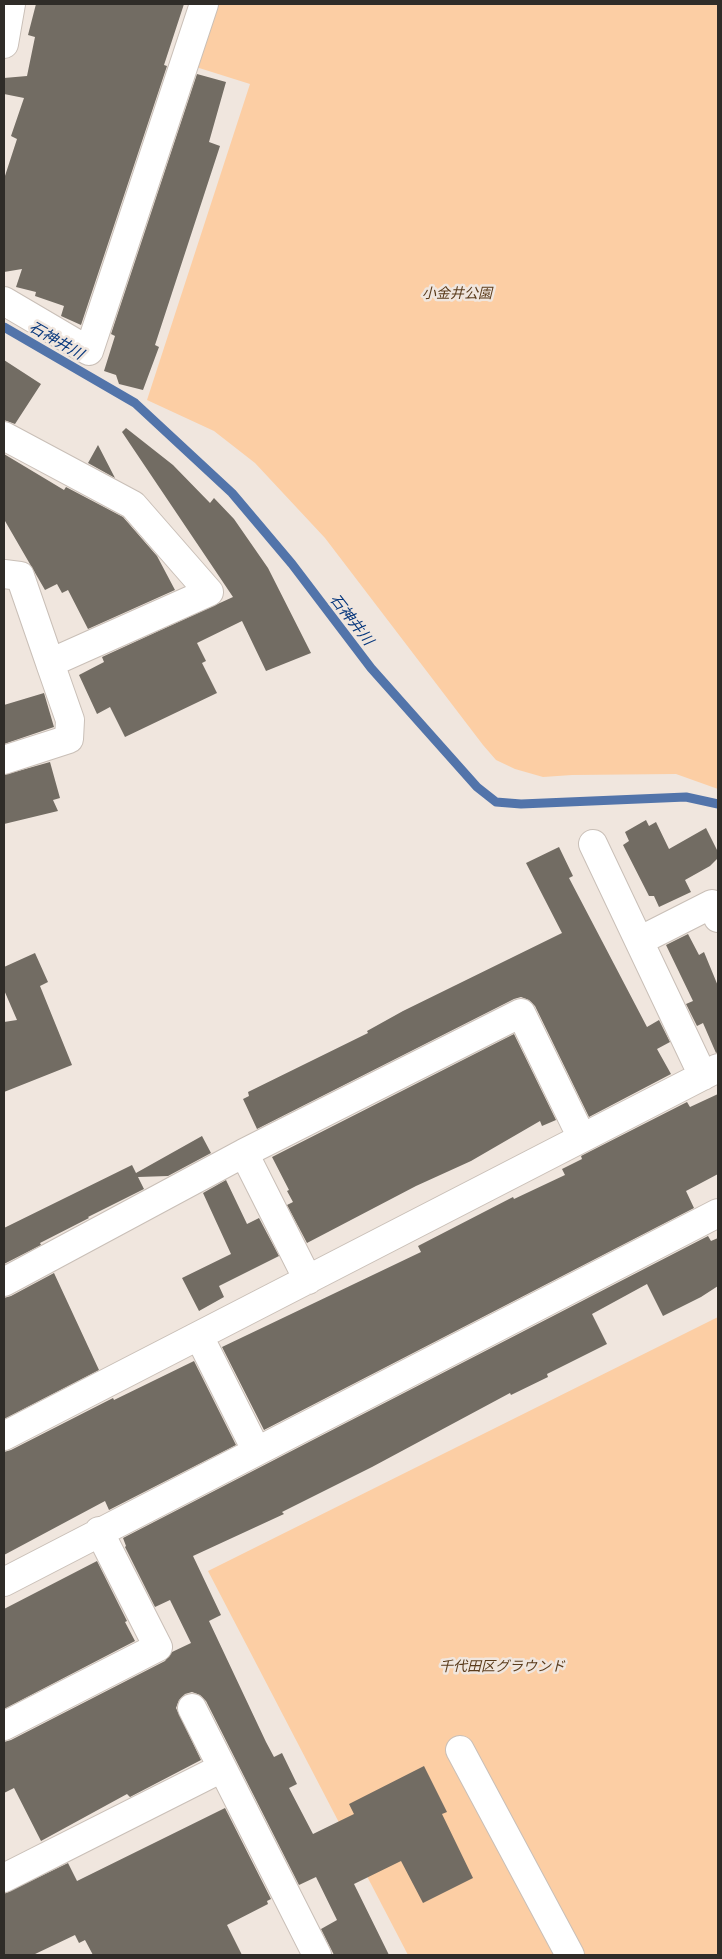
<!DOCTYPE html>
<html>
<head>
<meta charset="utf-8">
<style>
	body { margin:0 }
	#map { position:relative; width:722px; height:1959px; overflow:hidden; background:#f0e6de; font-family:"Libre Baskerville",serif }
	canvas { display:block }
	.frame { position:absolute; inset:0; border:5px solid #2f2c28; pointer-events:none }
</style>
</head>
<body>
<div id="map">
<canvas width="722" height="1959"></canvas>
<div class="frame"></div>
</div>
<script>
const ctx = document.querySelector('canvas').getContext('2d');
ctx.lineJoin = 'round';
function fill(path, color) {
  ctx.fillStyle = color;
  ctx.fill(path, 'evenodd');
}
function trace(path, color, width, dash) {
  ctx.strokeStyle = color;
  ctx.lineWidth = width;
  ctx.lineCap = dash ? 'butt' : 'round';
  ctx.setLineDash(dash || []);
  ctx.stroke(path);
}
function label(font, color, halo, rows, align = 'center') {
  ctx.font = font + ' "Libre Baskerville","Noto Sans JP",serif';
  ctx.lineWidth = 5;
  ctx.setLineDash([]);
  ctx.textBaseline = 'middle';
  ctx.strokeStyle = halo;
  ctx.fillStyle = color;
  for (const [text, x, y, turn = 0] of rows) {
    ctx.save();
    ctx.translate(x, y);
    ctx.rotate((+turn || 0) * Math.PI / 180);
    ctx.textAlign = isNaN(turn) ? turn : align;
    if (halo) ctx.strokeText(text, 0, 0);
    ctx.fillText(text, 0, 0);
    ctx.restore();
  }
}
const green = new Path2D(`
	M216,4H718V789L676,774L572,775L543,777L515,769L496,760L483,745L325,538L255,463L214,431L147,400L250,84L196,67Z
	M718,1317V1955H408L208,1571Z`);
const stream = new Path2D(`
	M4,327L135,403L232,493L292,564L371,668L477,787L496,802L521,804L686,797L718,804`);
const building = new Path2D(`
	M36,4H184L164,65L167,66L81,325L61,316L64,306L35,296L36,292L16,287L22,269L4,272V179L17,139L11,136L24,98L4,94V78L27,76L35,37L28,35Z
	M197,74L226,82L209,142L220,146L155,345L159,347L143,390L119,384L116,375L104,371L115,336L111,334Z
	M4,360L41,384L15,424L4,420Z
	M126,428L173,465L210,503L214,498L234,519L268,568L311,653L266,671L242,621L197,643L206,661L202,663L217,693L125,737L110,707L97,714L79,675L104,662L102,657L233,597L122,432Z
	M98,445L115,478L88,463Z
	M4,454L64,490L66,487L123,517L157,556L175,590L88,629L68,590L62,593L57,584L45,590L5,521Z
	M44,693L54,727L4,744V705Z
	M50,762L60,798L53,800L58,811L4,824V775Z
	M646,820L649,826L656,822L669,849L706,828L718,852V858L710,866L685,880L691,892L659,907L654,896H649L623,845L629,841L625,832Z
	M559,847L573,876L569,878L647,1027L659,1020L670,1042L657,1049L671,1074L589,1117L535,1006L529,1000L521,997L514,999L257,1129L243,1099L249,1096L248,1092L368,1033L367,1031L403,1011L562,933L526,863Z
	M688,934L699,955L704,952L718,986V1052L716,1053L703,1023L697,1026L686,1004L693,1001L666,945Z
	M35,953L48,982L40,986L72,1065L4,1092V1022L17,1020L4,990V967Z
	M514,1034L556,1120L542,1126L540,1121L471,1161L416,1186L307,1243L287,1205L293,1202L287,1191L289,1190L272,1157Z
	M718,1094V1174L686,1191L694,1208L264,1430L222,1347L421,1252L418,1246L513,1197L514,1199L565,1175L562,1169L582,1159L581,1156L687,1102L690,1107Z
	M202,1136L211,1153L168,1176L138,1177L144,1189L88,1217L89,1218L40,1243L41,1245L4,1264V1228L132,1165L136,1173Z
	M226,1180L247,1224L259,1218L279,1256L219,1286L224,1297L199,1311L182,1278L231,1254L203,1193Z
	M708,1236L711,1241L718,1238V1286L701,1297L663,1316L647,1284L592,1314L607,1344L547,1374L548,1377L511,1395L510,1393L372,1467L282,1512L284,1514L193,1556L221,1615L209,1621L266,1742L274,1757L282,1753L297,1784L289,1788L313,1834L354,1814L349,1804L424,1766L447,1812L442,1814L473,1878L423,1903L401,1861L354,1884L389,1955H334L321,1929L337,1920L316,1877L299,1885L206,1701L200,1695L192,1692L185,1694L179,1700L176,1708L201,1760L130,1797L127,1794L41,1841L14,1788L4,1793V1742L11,1740L165,1661L172,1652L191,1643L170,1600L155,1607L125,1547L126,1546L123,1538Z
	M54,1273L99,1370L4,1419V1298L11,1296Z
	M194,1361L236,1445L109,1510L105,1501L4,1555V1452L11,1450L113,1398L114,1400Z
	M97,1561L127,1621L125,1622L135,1641L4,1709V1609Z
	M225,1808L271,1899L267,1901L268,1904L227,1925L242,1955H93L85,1940L79,1943L75,1935L33,1955H4V1894L68,1863L77,1881Z`);
const minor = new Path2D(`
	M4,44L11,4
	M4,301L89,351L204,4
	M4,436L133,505L209,592L50,663L20,576L4,574
	M4,760L69,739L70,720L50,663
	M593,844L703,1076
	M639,941L712,904L718,918
	M244,1153L308,1280
	M4,1282L244,1153L521,1013L582,1138
	M199,1336L256,1450
	M4,1436L718,1068
	M4,1582L718,1213
	M192,1708L317,1955
	M4,1726L158,1647L99,1531
	M460,1750L570,1955
	M4,1878L222,1768`);
const parkNames = [
	["小金井公園",457,294],
	["千代田区グラウンド",502,1667]
];
const waterNames = [
	["石神井川",56,341,30],
	["石神井川",351,620,52]
];
fill(green, '#fccea4');
trace(stream, '#5274aa', 9);
fill(building, '#726c63');
trace(minor, '#c9bfb7', 30);
trace(minor, '#fff', 28);
label('italic 14px', '#5a3b1b', '#f0e6de', parkNames);
label('italic 15px', '#08387d', '#f0e6de', waterNames);
</script>
</body>
</html>
